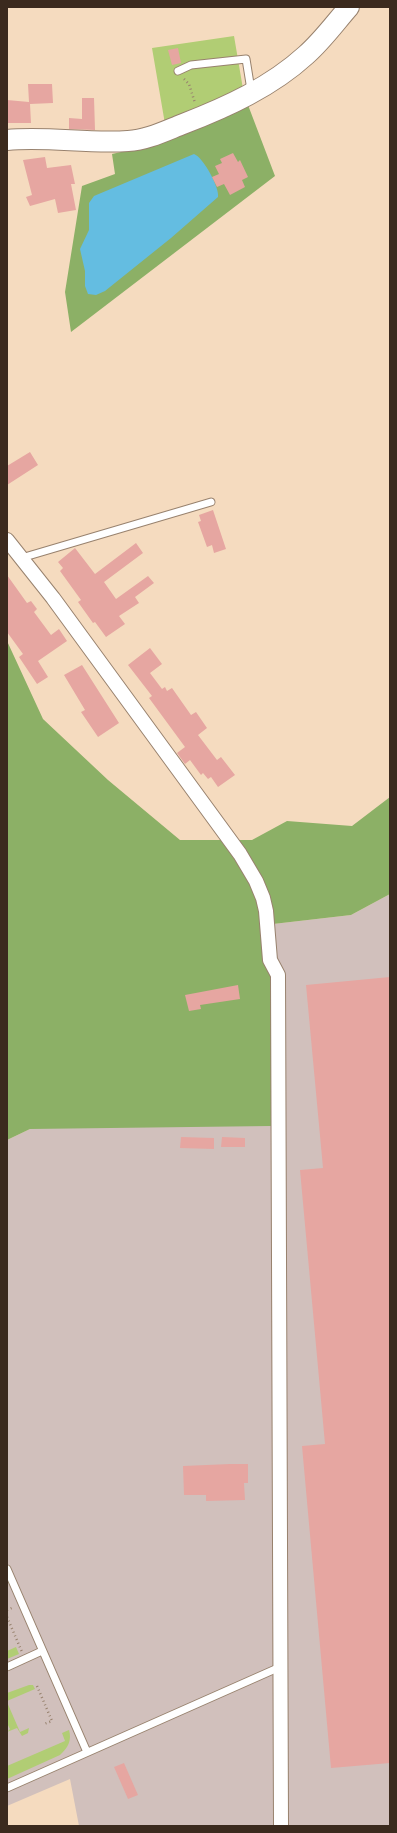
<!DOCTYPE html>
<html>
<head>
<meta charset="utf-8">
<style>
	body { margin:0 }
	#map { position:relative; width:397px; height:1833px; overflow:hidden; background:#f5dbbf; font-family:Kalam,sans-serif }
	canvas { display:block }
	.frame { position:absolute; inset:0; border:8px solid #3b2a1e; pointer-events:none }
</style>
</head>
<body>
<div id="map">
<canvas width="397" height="1833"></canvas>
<div class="frame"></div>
</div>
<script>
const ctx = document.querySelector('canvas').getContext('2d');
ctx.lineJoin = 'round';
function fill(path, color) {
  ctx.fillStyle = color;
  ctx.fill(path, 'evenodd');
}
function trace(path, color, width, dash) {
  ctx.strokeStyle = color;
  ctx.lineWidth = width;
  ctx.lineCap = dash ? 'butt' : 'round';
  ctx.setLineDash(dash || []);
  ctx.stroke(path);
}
const industrial = new Path2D(`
	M390,894V1826H79L70,1779L7,1806V1140L30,1129L273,924L351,915Z`);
const green = new Path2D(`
	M234,36L243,89L165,124L152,48Z
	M16,1647L19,1654L7,1659V1651Z
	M29,1685H33L35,1689L7,1701V1693Z
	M7,1702L20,1732L29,1728L28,1733L22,1736L17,1728L7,1732L10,1729L7,1723Z
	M69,1730C72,1740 68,1748 60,1755L7,1779V1766L65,1741L62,1733Z`);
const forest = new Path2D(`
	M248,105L275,176L71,332L65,292L82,186L115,174L112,154L130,150Z
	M7,641L43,719L108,780L180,840H252L287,821L352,826L390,797V894L351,915L273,924L271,1126L30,1129L7,1140Z`);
const water = new Path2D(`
	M194,154C203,157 220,188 218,197L171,238L105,291L96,295L88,294L85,286V271L80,249L89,230V203L94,196Z`);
const building = new Path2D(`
	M178,48L181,63L172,65L168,50Z
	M28,84H52L53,103L30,104L31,123H7V100L29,102Z
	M82,98H94L95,130L69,129V118L82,119Z
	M233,153L238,162L240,160L248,177L242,180L245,187L230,195L224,184L217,187L212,177L219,174L215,166L222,163L220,159Z
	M45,157L47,168L71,165L75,184H71L76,210L58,213L55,199L30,206L26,197L32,195L23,160Z
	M30,452L38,465L7,485V466Z
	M213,510L226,549L214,553L212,545L207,547L198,522L201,521L199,515Z
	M136,543L143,553L104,582L116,599L148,576L154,583L135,597L139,603L119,616L125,624L106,637L95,622L93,623L78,602L81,600L60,571L63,568L58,562L75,548L95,574Z
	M7,575L27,603L31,601L37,609L34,612L51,635L59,629L67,641L38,661L48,677L37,684L19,657L23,654L7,632Z
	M150,648L162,664L150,673L162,689L165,687L167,691L172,688L191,715L196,712L207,728L198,735L217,760L221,757L235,775L218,787L211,777L208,779L203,773L201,775L190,760L185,764L177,753L185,747L149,698L152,696L128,665Z
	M82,665L119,723L98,737L81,712L85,710L64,675Z
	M390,977V1763L331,1768L302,1446L325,1444L300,1170L323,1168L306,985Z
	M238,985L240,999L200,1005L201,1009L189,1011L185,995Z
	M181,1137L214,1138V1149L180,1148Z
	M222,1137L245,1138V1147H221Z
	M230,1464H248V1483H244L245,1500L206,1501V1495H184L183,1466Z
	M124,1763L138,1795L128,1799L114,1767Z`);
const path = new Path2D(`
	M184,79L189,84L195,103
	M7,1610L14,1607
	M7,1617L22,1652
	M37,1686L52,1721L44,1724`);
const lane = new Path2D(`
	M178,71L191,65L246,59L251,90
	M23,560L28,556L211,502
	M7,1569L87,1752
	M7,1667L42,1651
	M7,1788L280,1667`);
const street = new Path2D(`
	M7,540L53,598L240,854L256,881L263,898L266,911L270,960L278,975L281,1826`);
const secondary = new Path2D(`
	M7,140C47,136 88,144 128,141C147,140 165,131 183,124C227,107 271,87 306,55C322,41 335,23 349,7`);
fill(industrial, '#d1c0bc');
fill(green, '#b1cd74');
fill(forest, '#8cb066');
fill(water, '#64bde1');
fill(building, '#e6a6a1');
trace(lane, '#98826e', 9);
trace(street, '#98826e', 16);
trace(secondary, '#98826e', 22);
trace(path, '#98826e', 2.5, [1, 3]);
trace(lane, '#fff', 7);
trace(street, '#fff', 14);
trace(secondary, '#fff', 20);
</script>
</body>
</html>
